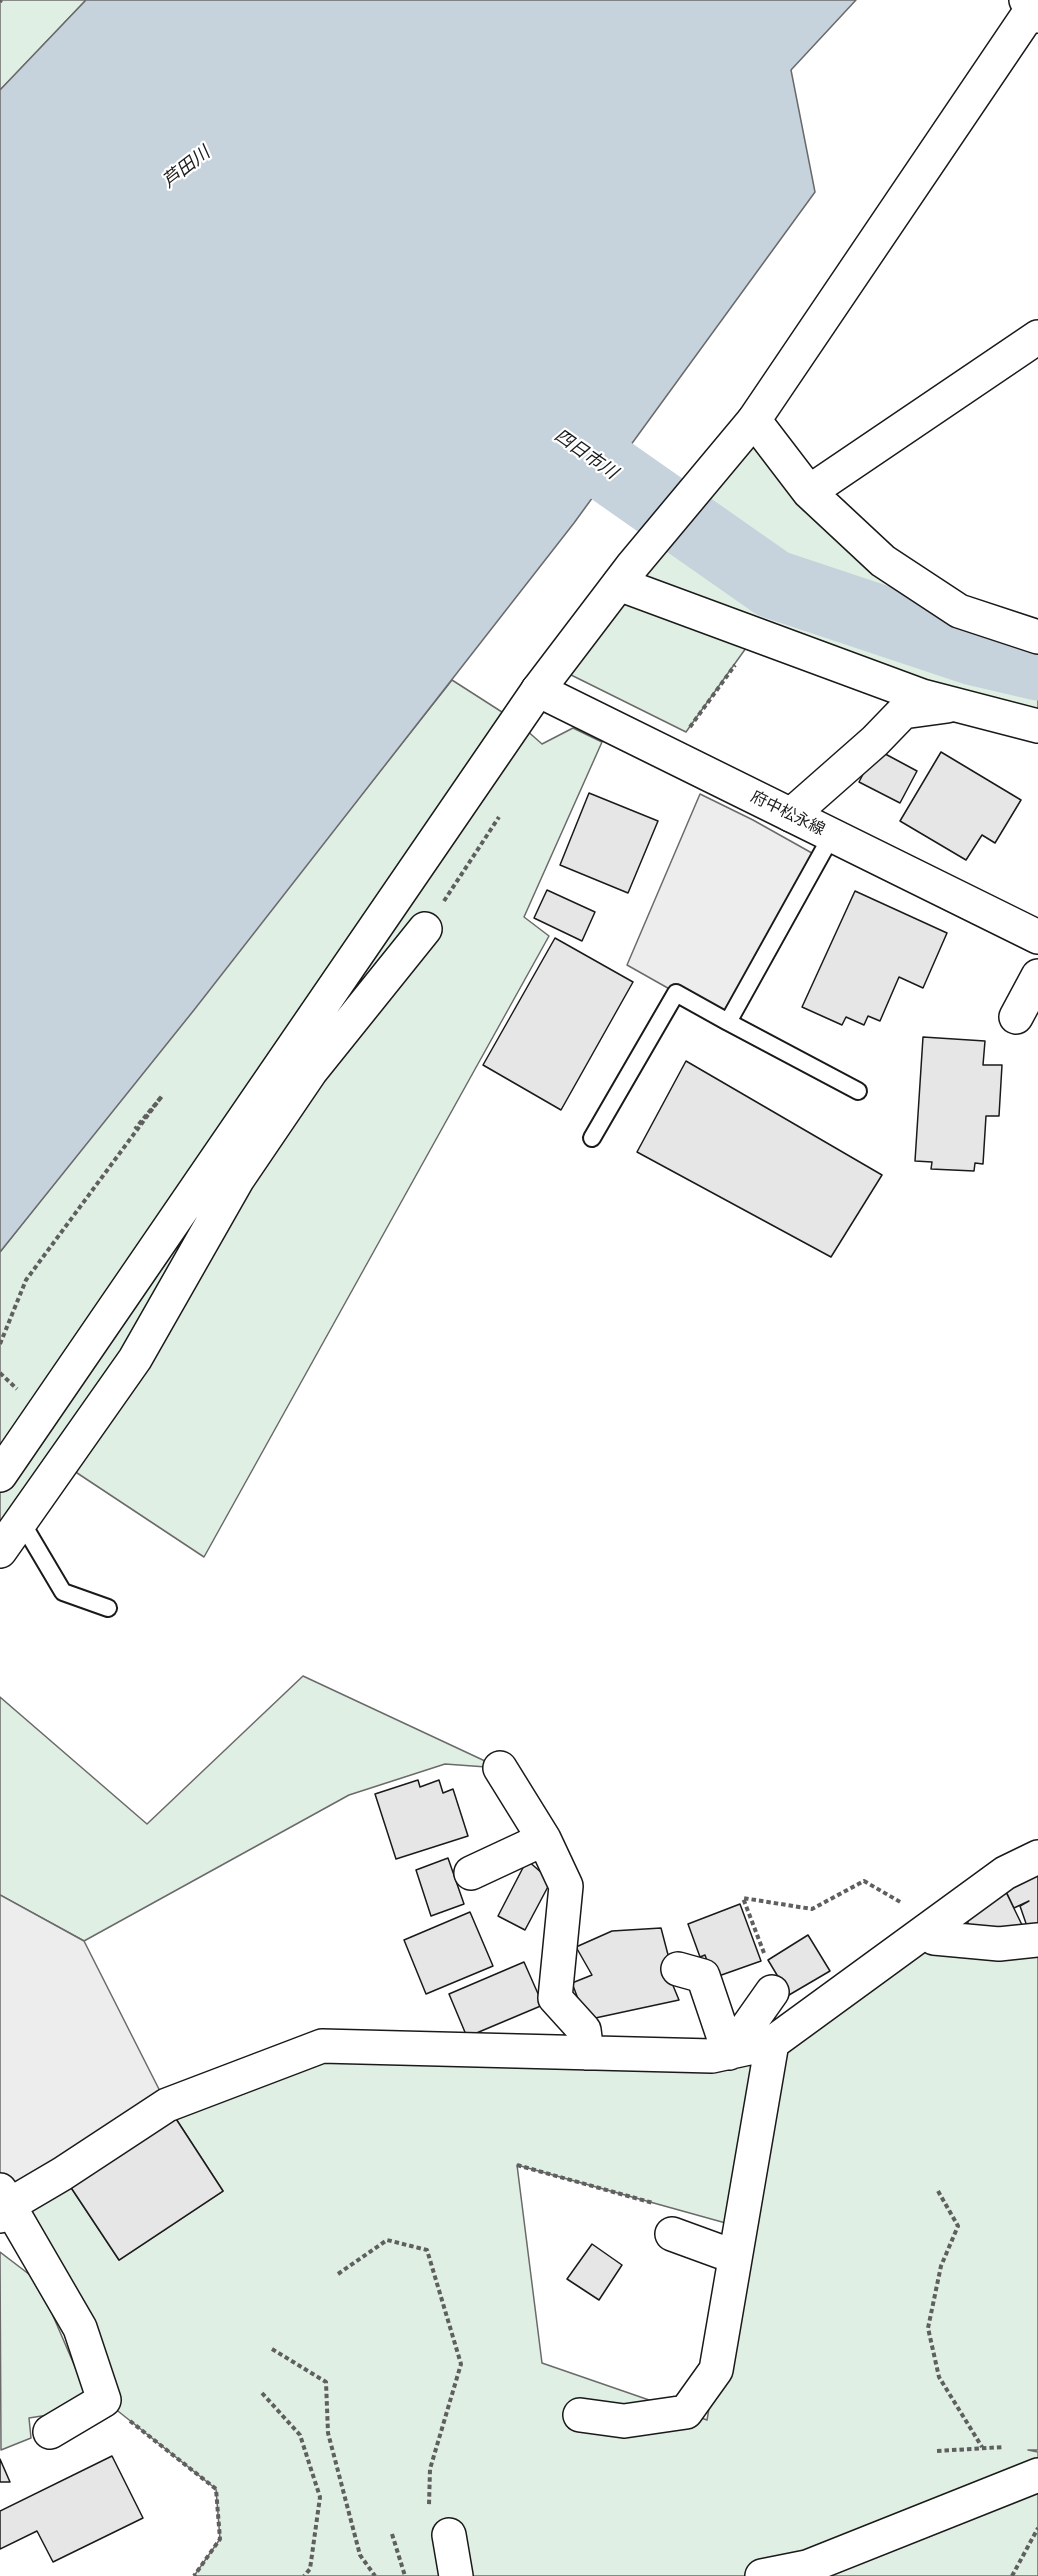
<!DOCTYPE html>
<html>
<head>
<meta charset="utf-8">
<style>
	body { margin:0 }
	canvas { display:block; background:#fff }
</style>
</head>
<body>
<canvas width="1038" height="2576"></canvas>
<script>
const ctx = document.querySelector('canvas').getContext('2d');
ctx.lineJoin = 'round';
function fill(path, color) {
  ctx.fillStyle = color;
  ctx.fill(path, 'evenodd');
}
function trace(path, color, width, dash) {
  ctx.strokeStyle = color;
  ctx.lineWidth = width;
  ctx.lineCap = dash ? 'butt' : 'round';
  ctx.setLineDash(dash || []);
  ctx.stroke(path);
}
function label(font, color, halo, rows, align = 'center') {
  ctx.font = font + ' Lato,"Noto Sans JP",sans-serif';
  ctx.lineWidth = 4.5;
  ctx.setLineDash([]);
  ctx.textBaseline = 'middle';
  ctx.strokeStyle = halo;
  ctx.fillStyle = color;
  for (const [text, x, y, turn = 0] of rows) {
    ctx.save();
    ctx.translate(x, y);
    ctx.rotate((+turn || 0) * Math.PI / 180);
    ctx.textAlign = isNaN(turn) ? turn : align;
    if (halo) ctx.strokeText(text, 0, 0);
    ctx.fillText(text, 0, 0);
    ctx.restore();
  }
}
const green = new Path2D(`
	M0,0H86L0,90Z
	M754,420L883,561L1038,637V726L756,634L686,732L555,667Z
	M452,680L516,721L542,744L573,728L602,742L524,917L549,936L204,1557L62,1463L0,1551V1252Z
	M303,1676L500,1768L445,1764L349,1795L84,1941L0,1895V1697L147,1824Z
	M1038,1939V2450H1028L1038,2452V2576H194L220,2539L216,2489L104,2400L11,2205L62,2174L119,2260L223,2191L167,2105L322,2046L772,2042L904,1946ZM517,2165L740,2227L707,2420L542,2363Z
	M0,2252L38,2281L88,2397L48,2415L29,2418L31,2438L1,2450Z`);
const parking = new Path2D(`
	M700,794L753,820L819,857L728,1022L627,965Z
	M0,1895L84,1941L167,2105L62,2174L0,2190Z`);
const water = new Path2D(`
	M86,0H856L791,70L815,192L574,523L194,1010L0,1252V90Z`);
const river = new Path2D(`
	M533,416L773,584L974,651L1038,666`);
const building = new Path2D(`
	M876,749L917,771L900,803L859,782Z
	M941,752L1021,800L995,843L982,835L966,860L900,821Z
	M589,793L658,821L628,893L560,865Z
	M547,890L595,912L582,941L534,918Z
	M855,891L947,933L923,988L899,977L880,1021L868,1016L864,1025L846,1017L842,1025L802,1007Z
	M555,938L633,982L561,1110L483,1065Z
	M923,1037L985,1041L983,1065H1002L999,1116H986L983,1164L975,1163L974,1171L931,1169L932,1162L915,1161Z
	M686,1061L882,1175L831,1257L637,1152Z
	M418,1780L420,1787L439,1780L443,1793L453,1789L468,1836L396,1859L375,1794Z
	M448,1858L464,1904L431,1916L416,1870Z
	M527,1860L551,1881L525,1930L498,1916Z
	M1038,1865V1932L1030,1935L1020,1906L1029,1901L1014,1908L1001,1881Z
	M1005,1890L1024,1929L970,1935L966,1911Z
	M740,1904L761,1961L713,1978L705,1955L700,1957L688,1924Z
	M470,1912L493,1966L426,1994L404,1940Z
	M661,1928L672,1970L667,1971L679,2000L586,2020L572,1983L592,1975L576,1947L612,1931Z
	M808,1935L830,1971L789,1995L768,1960Z
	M524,1962L543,2005L467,2037L449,1994Z
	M167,2105L223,2191L119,2260L62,2174Z
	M592,2244L622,2265L599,2300L567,2279Z
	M112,2456L143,2518L53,2562L37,2531L0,2549V2511Z
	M0,2459L10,2482H0Z`);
const path = new Path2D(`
	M0,2L1,0
	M690,727L735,665
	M444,901L499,817
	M0,1344L26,1280L162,1096L135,1129
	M0,1373L17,1389
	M764,1953L743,1898L812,1909L864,1881L902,1903
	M517,2165L653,2203
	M938,2191L958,2226L941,2266L928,2328L939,2377L982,2447
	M338,2274L387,2240L427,2250L461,2364L430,2469L429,2505
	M272,2349L326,2382L328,2433L360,2555L375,2576
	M262,2393L300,2435L320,2497L310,2569L304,2576
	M130,2421L216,2489L220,2539L194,2576
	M937,2451L1004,2447
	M392,2534L405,2576
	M1012,2576L1038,2528`);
const service = new Path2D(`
	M728,1022L858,1091
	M592,1138L676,993L728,1022L832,835
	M21,1521L63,1592L108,1608`);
const minor = new Path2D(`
	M754,420L809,492L883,561L959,611L1038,637
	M809,492L1038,337
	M619,584L922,696L1038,726
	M791,815L875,741L903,712L947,706
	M1016,1017L1038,976
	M0,1475L538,690
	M0,1551L135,1359L237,1180L311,1071L425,929
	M500,1768L544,1839L566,1886L555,1998L584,2030L587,2053
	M471,1873L544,1839
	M926,1931L934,1938L999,1944L1038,1940
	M678,1969L703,1976L729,2053
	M729,2053L772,1992
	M0,2190L80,2328L104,2400L50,2432
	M0,2216L11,2204L62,2174L167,2105L322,2046L712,2056L772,2043L1005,1873L1038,1857
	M672,2234L735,2257
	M580,2415L624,2421L686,2412L716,2370L772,2043
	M449,2535L456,2576
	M762,2576L807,2567L1038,2475`);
const tertiary = new Path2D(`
	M538,690L633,565L754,420L1038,0`);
const primary = new Path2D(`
	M1026,0L1038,16
	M538,690L1038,937`);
const streetNames = [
	["府中松永線",788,813,26]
];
const waterNames = [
	["芦田川",186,167,-38],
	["四日市川",586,454,35]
];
fill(green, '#e0efe3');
trace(green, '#6a6a6a', 1.5);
fill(parking, '#ededed');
trace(parking, '#6a6a6a', 1.5);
fill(water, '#c6d2dc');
trace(water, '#6a6a6a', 1.5);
trace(river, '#c6d2dc', 69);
fill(building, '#e6e6e6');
trace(building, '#1a1a1a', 1.5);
trace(service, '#1a1a1a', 20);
trace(minor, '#1a1a1a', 36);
trace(tertiary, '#1a1a1a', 36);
trace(primary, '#1a1a1a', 36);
trace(path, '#5f5f5f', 4, [4.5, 3]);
trace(service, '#fff', 16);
trace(minor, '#fff', 33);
trace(tertiary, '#fff', 33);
trace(primary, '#fff', 33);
label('16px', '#1a1a1a', '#fff', streetNames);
label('italic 18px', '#1a1a1a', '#fff', waterNames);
</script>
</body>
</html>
